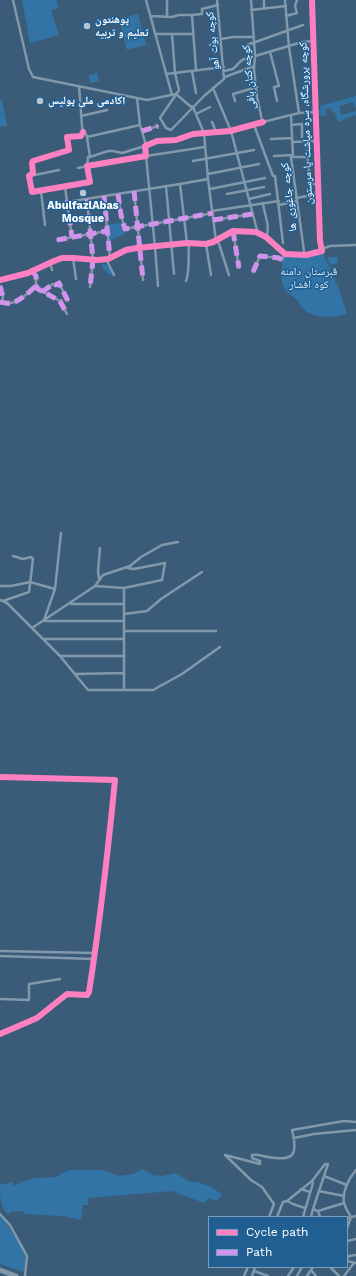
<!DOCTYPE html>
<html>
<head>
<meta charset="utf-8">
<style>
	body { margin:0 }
	#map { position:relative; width:356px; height:1276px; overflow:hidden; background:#3b5c78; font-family:"Work Sans",sans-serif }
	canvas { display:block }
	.legend { position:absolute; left:208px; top:1216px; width:140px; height:52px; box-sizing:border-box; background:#215f92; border:1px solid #7a9fbe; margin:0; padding:5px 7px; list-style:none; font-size:12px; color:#fff }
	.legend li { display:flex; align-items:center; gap:8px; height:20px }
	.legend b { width:20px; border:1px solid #7a9fbe }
</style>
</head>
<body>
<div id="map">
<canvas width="356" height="1276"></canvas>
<ul class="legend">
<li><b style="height:5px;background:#ff80c0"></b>Cycle path</li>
<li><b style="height:5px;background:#d193ec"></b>Path</li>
</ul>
</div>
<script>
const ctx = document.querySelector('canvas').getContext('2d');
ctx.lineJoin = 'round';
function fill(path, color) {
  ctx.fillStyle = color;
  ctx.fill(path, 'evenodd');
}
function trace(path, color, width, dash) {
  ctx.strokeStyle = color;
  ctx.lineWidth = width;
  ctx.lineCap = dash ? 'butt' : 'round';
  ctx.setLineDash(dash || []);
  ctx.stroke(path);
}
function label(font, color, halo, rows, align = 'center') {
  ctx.font = font + ' "Work Sans","Noto Naskh Arabic",sans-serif';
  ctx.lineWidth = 3;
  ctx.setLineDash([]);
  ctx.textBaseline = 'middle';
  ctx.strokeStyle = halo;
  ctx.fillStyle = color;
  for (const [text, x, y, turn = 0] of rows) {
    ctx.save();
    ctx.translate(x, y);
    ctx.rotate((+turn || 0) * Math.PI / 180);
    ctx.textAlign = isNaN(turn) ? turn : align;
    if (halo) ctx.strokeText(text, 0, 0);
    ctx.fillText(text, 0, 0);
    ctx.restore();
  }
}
const green = new Path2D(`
	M22,0H56L59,8L51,10L59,35L30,43Z
	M138,14L146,45L127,50L119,19Z
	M97,73L99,81L90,83L89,75Z
	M356,96V108L353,102L339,106L341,115L356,111V115L342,120V121L338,122L335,113L332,112L331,108L325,109L327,115L320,116L319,110H321L320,106Z
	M2,100L7,126L0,127V101Z
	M119,223H122L123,230H124L125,234L109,241L108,225Z
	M322,251L339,289L347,314C334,318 319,318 307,312C303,310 300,304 297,300C293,296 286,292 284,288C280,280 281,262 285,254L306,255Z
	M327,257H337L338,263L330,265Z
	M102,263L110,266L113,273L112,274L109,275L102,267Z
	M142,1169L153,1175L162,1176L176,1173L190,1182H197L209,1186L222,1194L218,1200H214L209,1198L204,1203L172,1191L88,1198V1205H83L81,1220L63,1216L24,1214L23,1211L10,1212L8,1215C0,1206 0,1197 0,1185L13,1182L14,1186L24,1181L36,1178L56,1177L66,1171L72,1170H103L119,1176L133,1174Z
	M0,1213L25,1252C25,1258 26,1266 23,1272L0,1264Z`);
const street = new Path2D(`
	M13,0L29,69L33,77L147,100L176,94L190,106L193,107L204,133L208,179
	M146,0L172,95
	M167,0V16
	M251,0L255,55L254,70L257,97L262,120L263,122L299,113L316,112
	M285,0L289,47L299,113
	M264,9V0
	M251,10L286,6
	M192,15L202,14V9L218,5
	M151,16L172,17L179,15H192L196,70
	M286,16L297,13L295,6L297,0
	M156,34H193
	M172,34L175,73L179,90L160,118L166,128L171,130L204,96L224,79L217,0
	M221,39L233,37H254
	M210,45L221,44
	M247,45L303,25
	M270,52L279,86L274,87L277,101
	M192,71L196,93
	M224,71L233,69L242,60L302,42L314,41
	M166,74L224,67
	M225,77L254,66
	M79,86L82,126L83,132L86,134L87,137
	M213,88L231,131L257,230L256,232
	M137,98L140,125L146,145
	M235,101L233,94L257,87
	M196,114L210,107
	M291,115L293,157H291L304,251L303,255
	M81,116L107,110
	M212,122L216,132
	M254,125L273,176H275L283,243
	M292,125L302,124V137
	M142,131L158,126
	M83,132L81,136L67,137L69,150L33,161L32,163L33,173L29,176L32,192L90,182L87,166L146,156L145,146L157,141L176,140L193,134L230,131L263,122
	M271,139L292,138
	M293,142L317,141
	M307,150L310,184H318
	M274,156L293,155
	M90,157L108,151H113L122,153L145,146
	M293,157H307
	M193,161L254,150
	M78,168L87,166L88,157H90L87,137L140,125
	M33,173L35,175L59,170
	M208,174L259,164
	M65,186L67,202L180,184
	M166,186L174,274
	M210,189L265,178
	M41,191L45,225
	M134,191L143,280
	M118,194L121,215L125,229L213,213
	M227,194L264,187
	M104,196L110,258
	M296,198L319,194
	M87,199L93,260L90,287
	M249,199L270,194
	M263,203C264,213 271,228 266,237
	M279,205L297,201
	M51,206L67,202L72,237
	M212,211L279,201
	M213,220L253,214
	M233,231L239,268
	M57,240L107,231
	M187,243L180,184L208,179L216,241L218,242L219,244L229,275
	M206,244L211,275
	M322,249L330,246L356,245
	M73,258L76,279
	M106,259L114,275
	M50,263L52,270
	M32,271L36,276V286L38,289L60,301L67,314
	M253,272L260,256L279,258L282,260L285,254
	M0,280L28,273L54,261L62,258H73L97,260L108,259L126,250L137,248L187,243L206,244L213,242L233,231L256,232L266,237L285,254L306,255L322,251L320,241L312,0
	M186,281C190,271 188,255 189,243
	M0,286L3,297L2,302
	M158,286L155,247L146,156L205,147
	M42,292L53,284L56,285L59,283L68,301
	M0,302C16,307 24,296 36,286
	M99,579L98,571L100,548
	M0,586H11L30,582L55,589
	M95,586L124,588L162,580L165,563L134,569L128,568
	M0,600L7,603L60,656L88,690H153L182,674L220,647
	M3,601L29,592L33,559L31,557L23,559L13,556
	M71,604H124
	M124,614L147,611L161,599L202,572
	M44,620L55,589L61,533
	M45,621H124
	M32,628L95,586L103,575L130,566L141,557L162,545L178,542
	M124,631H216
	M43,639H124
	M61,656H124
	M76,674L124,673
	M124,690V588
	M0,777L115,780C108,851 100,922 89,992L87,995L67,994L37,1018L0,1034
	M0,951L95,953
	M0,956L94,959
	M0,999L29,1000V984L60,979
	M294,1138L314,1134L356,1130
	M225,1155L260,1164V1161L252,1158V1155C257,1154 262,1156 268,1157C295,1162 298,1154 292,1130L344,1121L356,1122
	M225,1155L251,1180L262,1187L274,1204L269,1217
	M324,1176L347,1185
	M301,1189L310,1192
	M319,1191L344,1196
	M287,1201L293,1204L305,1208
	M313,1209L318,1211L344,1203
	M318,1211L320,1217
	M0,1214L10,1225L27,1256L25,1276
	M277,1217L283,1202L287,1201L312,1181L325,1164H328
	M303,1217L313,1183L312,1181
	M311,1217L313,1209L328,1164
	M347,1218L356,1216
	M347,1228L351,1217C348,1212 345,1208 344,1202C342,1192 349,1178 356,1170
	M347,1241L356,1239
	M347,1259L349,1256L356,1255
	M347,1261L356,1263
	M330,1267L339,1276
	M311,1270L316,1276
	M254,1271L268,1276
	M244,1276L248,1267
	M252,1276L255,1267
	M288,1276L294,1267
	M297,1276L302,1267
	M307,1276L313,1267
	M344,1276L354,1263`);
const highway = new Path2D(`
	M0,1270L16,1276`);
const quiet = new Path2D(`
	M142,131L158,126
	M134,191L143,280
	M118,194L121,215L125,229L213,213
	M104,196L110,258
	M87,199L93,260L90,287
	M51,206L67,202L72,237
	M213,220L253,214
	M233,231L239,268
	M57,240L107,231
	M32,271L36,276V286L38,289L60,301L67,314
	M253,272L260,256L279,258L282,260L285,254
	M0,286L3,297L2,302
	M42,292L53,284L56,285L59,283L68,301
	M0,302C16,307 25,295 36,286`);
const cycleway = new Path2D(`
	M83,132L81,136L67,137L69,150L33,161L32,163L33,173L29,176L32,192L90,182L87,166L146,156L145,146L157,141L176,140L193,134L230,131L263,122
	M0,280L28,273L54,261L62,258H73L97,260L108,259L126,250L137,248L187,243L206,244L213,242L233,231L256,232L266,237L285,254L306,255L322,251L320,241L312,0
	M0,777L115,780C108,851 100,922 89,992L87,995L67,994L37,1018L0,1034`);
const markers = [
	[87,26,4,"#bac6d0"],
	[40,101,4,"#bac6d0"],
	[83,193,4,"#bac6d0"]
];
const poiNames = [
	["پوهنتون",95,20],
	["تعلیم و تربیه",95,33],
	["اکادمی ملی پولیس",48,101],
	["AbulfazlAbas",83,206,"center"],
	["Mosque",83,219,"center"]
];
const streetNames = [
	["کوچه بوت آهو",213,41,-96],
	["کوچه کتان بافی",249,77,-95],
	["کوچه پرورشگاه، سره میاشت یا مرستون",306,123,-92],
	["کوچه جاغوری ها",289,197,-97]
];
const parkNames = [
	["قبرستان دامنه",309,272],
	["کوه افشار",309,285]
];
fill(green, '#3274a6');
trace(street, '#8298ab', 2.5);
trace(highway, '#8298ab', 5);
trace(quiet, '#d193ec', 5, [10, 5]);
trace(cycleway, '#ff80c0', 6);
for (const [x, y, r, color] of markers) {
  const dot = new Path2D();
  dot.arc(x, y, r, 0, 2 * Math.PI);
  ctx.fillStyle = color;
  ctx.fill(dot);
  trace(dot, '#215f92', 1.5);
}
label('bold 11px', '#fff', '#215f92', poiNames, 'left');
label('11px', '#fff', '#215f92', streetNames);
label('11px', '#d8ebfa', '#215f92', parkNames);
</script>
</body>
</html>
